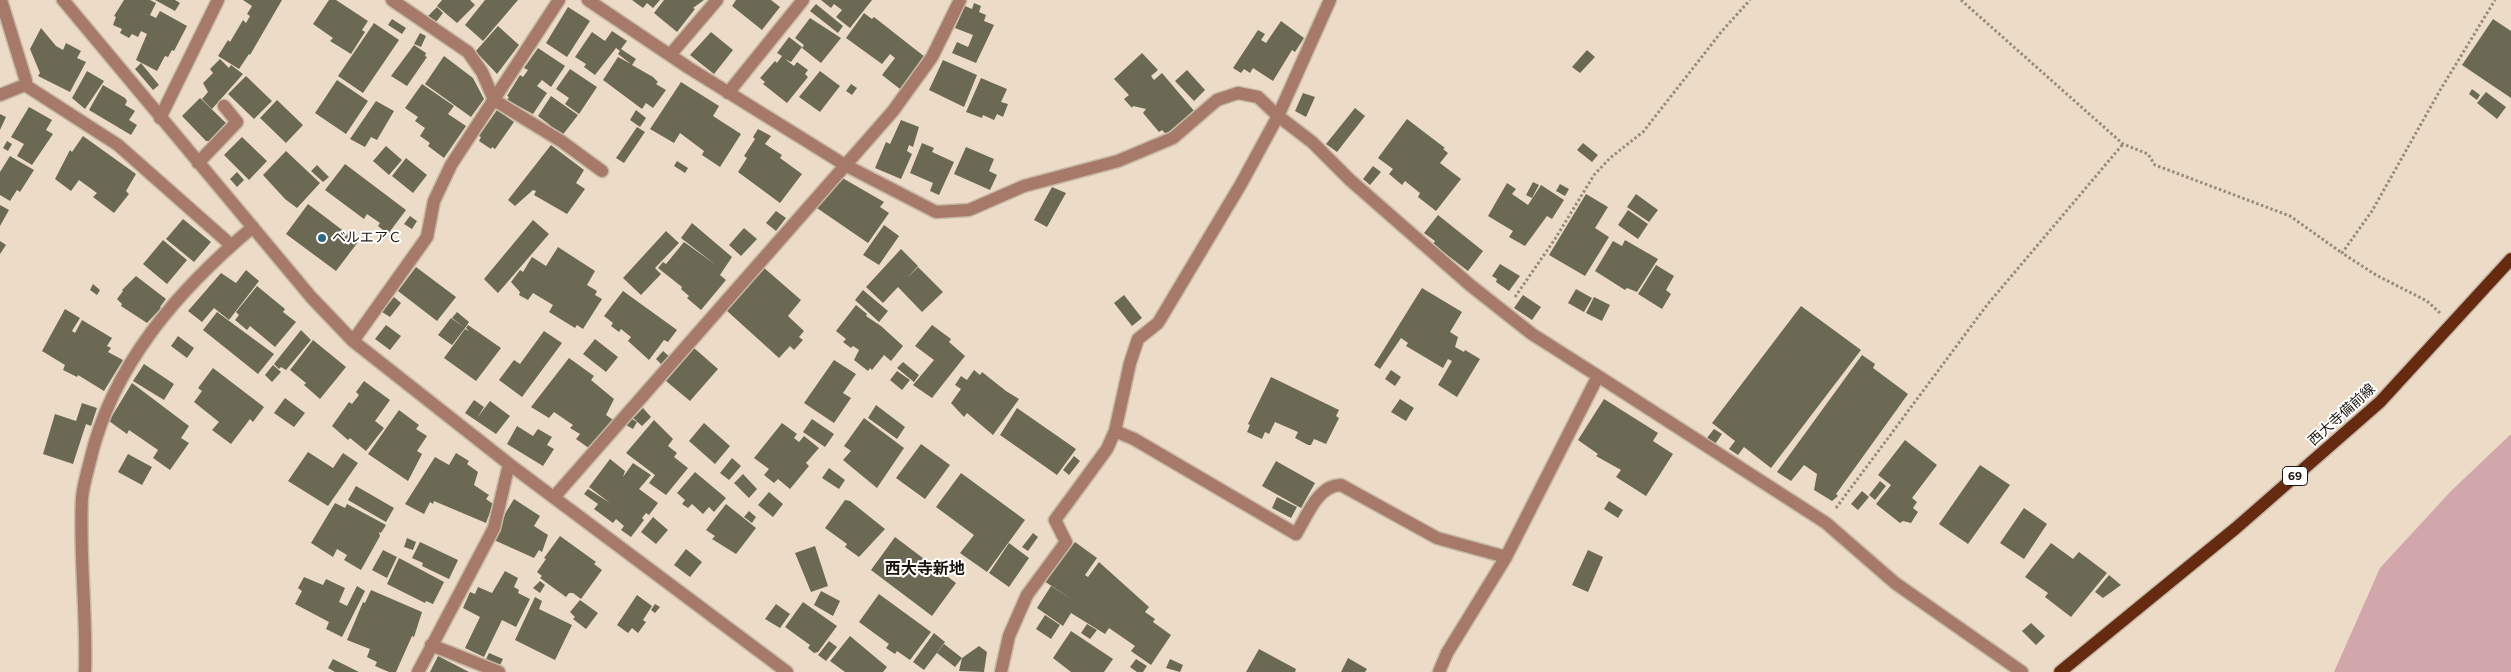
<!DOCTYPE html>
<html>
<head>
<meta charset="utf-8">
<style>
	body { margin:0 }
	canvas { display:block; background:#ecdcc7 }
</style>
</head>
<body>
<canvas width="2511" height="672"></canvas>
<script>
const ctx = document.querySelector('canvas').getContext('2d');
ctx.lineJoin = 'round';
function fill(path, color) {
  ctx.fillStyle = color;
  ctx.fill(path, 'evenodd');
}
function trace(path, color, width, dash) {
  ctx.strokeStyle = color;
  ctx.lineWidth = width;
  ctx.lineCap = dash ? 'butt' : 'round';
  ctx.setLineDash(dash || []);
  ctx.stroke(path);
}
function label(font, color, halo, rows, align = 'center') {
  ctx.font = font + ' Figtree,"Noto Sans JP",sans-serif';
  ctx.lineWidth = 4;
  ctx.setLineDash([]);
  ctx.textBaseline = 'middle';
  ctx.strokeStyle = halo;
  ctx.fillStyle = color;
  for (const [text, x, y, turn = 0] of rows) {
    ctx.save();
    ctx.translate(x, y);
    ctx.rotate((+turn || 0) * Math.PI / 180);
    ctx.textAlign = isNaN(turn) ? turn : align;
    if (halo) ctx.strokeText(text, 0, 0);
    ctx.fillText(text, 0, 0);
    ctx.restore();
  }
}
const green = new Path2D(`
	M2511,434V672H2334L2380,568L2451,491Z`);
const building = new Path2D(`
	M124,0H150L156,3L150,15L156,18L160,11L187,26L174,51L172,50L168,57L165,56L157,71L136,60L147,34L141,31L138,37L132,34L129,38L120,33L122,29L113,25L116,17L114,16Z
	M155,0H175L180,3L175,11Z
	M243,0H282L250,55L249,54L239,69L218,56L228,40L230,42L243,20L246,23L250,16L247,14L252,6Z
	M329,0H336L368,21L362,30L365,32L351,54L330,41L333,38L313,24Z
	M442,0H470L475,5L457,23L437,6Z
	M485,0H518L483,41L465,25Z
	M632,0H660L653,8L647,3L643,8Z
	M664,0H704L693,8L695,9L677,32L654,13Z
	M736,0H771L780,7L762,30L732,6Z
	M821,0H872L850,28L836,17L842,10L834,4L831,8Z
	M974,3L981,6L979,12L972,9Z
	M816,4L843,26L838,33L810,11Z
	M965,6L986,15L984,21L994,25L976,63L952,53L957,42L968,47L973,35L955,28Z
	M437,7L443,13L436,22L428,16Z
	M568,7L590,21L567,57L546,43Z
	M864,13L872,19L874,17L925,57L900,89L882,75L895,58L890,54L882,64L846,38Z
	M810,18L841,38L821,63L802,48L804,45L795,38Z
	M392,19L406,28L402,34L388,25Z
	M2493,19L2511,31V98L2462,65Z
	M1281,21L1304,38L1295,52L1292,50L1273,81L1253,68L1250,73L1244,69L1241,73L1233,68L1258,30L1265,34L1261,40L1266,43Z
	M374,23L399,40L363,93L338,76Z
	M498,26L519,45L497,74L480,56L477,59L475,52Z
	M41,28L56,46L63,50L66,43L81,51L77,58L86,62L70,92L38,76L40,73L30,49Z
	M612,31L627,41L621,49L636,59L632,65L653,77L658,82L656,84L666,90L653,108L646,103L642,109L603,80L618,57L631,64L618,54L620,51L616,48L595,75L584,67L586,64L575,57L592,32L605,41Z
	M711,32L733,50L714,74L690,55Z
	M420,33L426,36L421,47L414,44Z
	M789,37L802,47L791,62L785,59L794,66L797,62L808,70L805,74L808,77L787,103L763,84L765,82L760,78L775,61L777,63L782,56L777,53Z
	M414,45L426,53L425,56L427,57L407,86L391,76Z
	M538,48L565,66L551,87L542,80L537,86L530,81L547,93L533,114L507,100L509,97L507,96L520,75L523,77L528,70L524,68Z
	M1587,50L1595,57L1580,73L1572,67Z
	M1142,53L1158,70L1151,76L1154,80L1162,73L1195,112L1167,135L1162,130L1159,132L1143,113L1146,109L1133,106L1132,108L1124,99L1129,95L1114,79Z
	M444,56L473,78L484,99L471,117L425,84Z
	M220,59L229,68L231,65L243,74L212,109L202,99L208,92L203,83L213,73L210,69Z
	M943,60L977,75L964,107L929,90Z
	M141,63L159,85L153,90L135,69Z
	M570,69L597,87L579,114L565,104L569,98L556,89Z
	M1187,70L1205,90L1194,101L1175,81Z
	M87,71L104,81L85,109L72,98Z
	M820,71L840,86L820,112L799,97Z
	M246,76L272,101L254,119L228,94Z
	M981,78L1007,89L1001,102L1008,104L1003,117L997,114L994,120L983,115L982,118L966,112Z
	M337,80L368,101L346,134L315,113Z
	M681,82L719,106L713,116L741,134L720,167L702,155L704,151L680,133L674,143L650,129Z
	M422,84L454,106L448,114L466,126L444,158L428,146L430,143L420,136L425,128L415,121L418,117L405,108Z
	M851,84L857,88L852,95L846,91Z
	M103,85L125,98L127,101L125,105L135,111L129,120L137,125L131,135L89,110Z
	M2472,89L2480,95L2477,100L2469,94Z
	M2486,92L2506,107L2497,119L2477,103Z
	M1303,93L1315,97L1306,117L1295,111Z
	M551,96L578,115L561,137L548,128L550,125L538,116Z
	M200,98L226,123L209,141H206L182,116Z
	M277,100L303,125L286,143L260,118Z
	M376,101L394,111L377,140L371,137L365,147L350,139Z
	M29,107L52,120L46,130L53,134L32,165L17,156L24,144L11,137Z
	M1355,108L1365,116L1337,152L1326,144Z
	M497,110L514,122L495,149L492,147L491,149L479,141L481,137L479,136Z
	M636,110L646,118L640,127L630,120Z
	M0,114L6,117L0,130Z
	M1407,119L1445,148L1443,149L1448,153L1440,163L1461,179L1436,211L1418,197L1420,193L1405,181L1402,185L1389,174L1393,169L1378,158Z
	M901,120L919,127L913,147L909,145L907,151L912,154L901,179L875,168L886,142L890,144Z
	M637,127L645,132L624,163L616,158Z
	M758,129L771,136L765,144L782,155L780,158L802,174L780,203L738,172L747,158L744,156L755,139L753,137Z
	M83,136L136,174L126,191L129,194L114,213L93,197L97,193L79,180L71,191L55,179L70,150L72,152Z
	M242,137L267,161L249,180L224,155Z
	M7,141L12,144L8,151L3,148Z
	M922,143L934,148L932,152L954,162L939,195L930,191L933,183L910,173Z
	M1583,143L1598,155L1592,162L1577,150Z
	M551,145L584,170L576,183L585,189L567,214L534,195L536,191L533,190L515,206L508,200Z
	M386,146L402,160L389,175L373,161Z
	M966,147L994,159L989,171L997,175L990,190L954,174Z
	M286,151L320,183L297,208L285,199L263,175Z
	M10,156L34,170L20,192L17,190L10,201L0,195V172Z
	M406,158L427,175L413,193L392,176Z
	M677,161L688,168L685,173L674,166Z
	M345,164L406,210L388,234L378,226L380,223L367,214L364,219L325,190Z
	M317,165L329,177L323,182L311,171Z
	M1373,166L1381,172L1370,185L1363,179Z
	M237,172L244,180L237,187L230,179Z
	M839,176L884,202L880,207L889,213L868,243L814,206Z
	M1533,182L1539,185L1532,198L1526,195Z
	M1507,183L1516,189L1512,194L1528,205L1541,185L1564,200L1552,219L1547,216L1525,246L1509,237L1513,231L1488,216Z
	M1560,184L1569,189L1565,196L1556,191Z
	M1052,187L1066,193L1047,227L1034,220Z
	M1586,194L1608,207L1595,228L1609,237L1585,276L1549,255Z
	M1636,194L1658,210L1649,222L1627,207Z
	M308,204L358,242L336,271L286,234Z
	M0,205L9,210L0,226Z
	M1628,210L1648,224L1638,239L1618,225Z
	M776,211L786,218L776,231L766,223Z
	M1438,215L1483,251L1468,271L1433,244L1435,241L1424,233Z
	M410,216L417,221L412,229L404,224Z
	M183,219L211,242L194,262L166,239Z
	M533,220L549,234L498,293L484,279Z
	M692,223L732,257L720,275L726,280L701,310L687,298L689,296L681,289L682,287L658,268L663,262L666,264L684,242L716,265L681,238Z
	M884,225L899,236L879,265L863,255Z
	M744,228L757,239L741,256L729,245Z
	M666,231L679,243L655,268L661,274L641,295L623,278Z
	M163,240L187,260L167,284L143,264Z
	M1625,240L1658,259L1637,292L1627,288L1625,290L1595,271L1613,241L1622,246Z
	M0,241L6,245L0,254Z
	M558,247L595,271L587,285L597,291L595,295L602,299L583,329L577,325L575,328L549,312L553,305L533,293L528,300L519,295L520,292L511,282L520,270L523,272L532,257L546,266Z
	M901,249L918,266L907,278L918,267L943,292L922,312L898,287L883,303L866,287Z
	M1500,264L1520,276L1509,291L1496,282L1497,279L1492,276Z
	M1656,265L1674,276L1666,290L1671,294L1662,309L1638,294Z
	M416,267L456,297L437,321L398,291Z
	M763,267L801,300L788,316L804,331L799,337L803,340L794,350L790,346L779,358L726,310Z
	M246,270L259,281L229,320L214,308L202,322L188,311L221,273L236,283Z
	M136,276L166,299L160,307L161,308L147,323L121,306L122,304L117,299L123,291L122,290Z
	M93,284L100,290L97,295L90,290Z
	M257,286L285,309L283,312L296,322L275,347L250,326L247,330L235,320L239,315L236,312Z
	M1422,288L1462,312L1450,332L1458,337L1455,347L1464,352L1465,350L1480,359L1457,397L1438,385L1452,361L1448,359L1443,368L1406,346L1408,343L1401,338L1380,369L1374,365Z
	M1576,289L1592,298L1584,312L1568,303Z
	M863,290L888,311L879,322L855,300Z
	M623,291L677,330L668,342L664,340L649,360L628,341L631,337L621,329L619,332L611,326L613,323L604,316Z
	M1124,295L1142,318L1132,326L1114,303Z
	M1523,295L1541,307L1532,320L1514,308Z
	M394,297L401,303L390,317L382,312Z
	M1594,297L1610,305L1602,321L1586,313Z
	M856,305L867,314L866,316L881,326L903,346L891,361L884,355L872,370L870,368L868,371L854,360L859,350L853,346L851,348L843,342L846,339L836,331Z
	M1801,306L1861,350L1771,468L1744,447L1738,455L1729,449L1735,441L1712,423Z
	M65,309L80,318L72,331L75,333L82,320L112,338L107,346L111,348L108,352L123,360L104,391L78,375L77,377L63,370L65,365L42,351Z
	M217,312L274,354L258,374L203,330Z
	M457,312L469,322L465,328L452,318Z
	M451,318L465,328L452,345L438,335Z
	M386,325L401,336L390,350L375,339Z
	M468,325L501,348L476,381L444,358L465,329L469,331L466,328Z
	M932,325L951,339L949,342L965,356L932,398L913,385L934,360L915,346Z
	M301,330L311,340L286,370L281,367L279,369L274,364Z
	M544,331L562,343L522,397L499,380L514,360L520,364Z
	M178,336L194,348L187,358L171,346Z
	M595,339L618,357L606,372L583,354Z
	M313,340L346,367L320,399L304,385L306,383L290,370Z
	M694,348L718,369L690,401L666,381Z
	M663,351L670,357L662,365L656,359Z
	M1862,355L1875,364L1873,368L1908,394L1836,494L1838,496L1832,501L1814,490L1817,474L1804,465L1791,481L1777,472Z
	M569,358L594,376L591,380L614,399L606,415L615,421L593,451L576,439L580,434L570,428L573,425L554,412L549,418L531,407Z
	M834,360L856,374L843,393L851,398L834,423L804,403Z
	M903,362L919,375L914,382L897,368Z
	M144,364L174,384L164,400L133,381Z
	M273,365L281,372L272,382L265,375Z
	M213,368L264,407L253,422L250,419L231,444L212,430L219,422L194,402L202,391L198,388Z
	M974,370L980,375L982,372L1006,391L1019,399L993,435L967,413L964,417L951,403L961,389L955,385L961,376L967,380Z
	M1391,370L1401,377L1395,386L1385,379Z
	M897,371L910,380L902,390L890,380Z
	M1271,377L1339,410L1336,416L1339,418L1326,444L1314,439L1311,445H1308L1295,438L1298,432L1275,422L1269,434L1265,432L1262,439L1247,432L1250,425L1248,424Z
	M364,381L390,400L375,421L384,428L366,451L350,438L348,440L332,426L349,402L352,404L359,395L356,392Z
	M132,383L189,426L181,438L189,443L170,470L153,458L158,450L129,430L127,434L109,421Z
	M285,398L305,413L294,427L274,413Z
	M1400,399L1414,408L1406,421L1391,412Z
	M1604,399L1658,433L1653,441L1673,454L1646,496L1616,477L1621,470L1596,456L1598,454L1578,440Z
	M474,400L484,407L477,418L490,401L510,416L496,434L465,413Z
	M82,403L97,408L91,426L86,424L73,464L43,454L55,414L76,421Z
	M876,405L905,427L897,439L868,418Z
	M643,408L651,417L642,426L633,418Z
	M1017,408L1076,449L1057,475L1000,435Z
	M399,410L419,425L416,429L427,436L417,451L422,454L408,481L368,454Z
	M864,418L904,448L877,488L843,460L851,451L844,446Z
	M632,419L637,422L633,429L626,425Z
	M812,419L834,434L825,447L803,432Z
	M654,420L673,439L668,446L677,453L674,457L688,468L666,495L649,483L655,475L626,453Z
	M704,423L730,446L715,464L689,441Z
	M782,423L797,434L794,438L799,442L804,436L819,448L806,463L809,466L790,489L778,479L774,483L764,475L769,469L754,458Z
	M517,426L533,436L538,429L552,437L547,445L554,449L543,466L507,444Z
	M1714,429L1722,434L1715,444L1707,438Z
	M1905,440L1937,465L1912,498L1917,502L1913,508L1918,512L1911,523L1903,521L1900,523L1876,504L1891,485L1878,475Z
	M921,444L950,465L925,499L896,478Z
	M308,452L333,468L343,453L358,463L328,506L288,481Z
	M456,453L469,461L467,464L478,472L474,485L489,495L486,499L493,504L486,523L434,501L433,504L430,502L424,514L405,504L435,457L449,465Z
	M128,454L152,467L142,485L118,472Z
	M1074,456L1080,461L1069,475L1063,470Z
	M732,458L741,466L729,480L720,473Z
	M610,459L625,471L623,477L633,463L651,475L639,489L658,503L649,515L646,513L642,518L644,520L631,537L621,530L624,526L616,519L613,523L594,509L598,504L584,494L588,489L610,503L589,487Z
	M1276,461L1315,483L1301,508L1262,486Z
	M1980,465L2010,485L1968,544L1939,524Z
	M829,468L845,480L839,489L822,478Z
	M695,472L726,498L714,512L709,507L703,514L692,504L688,508L682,504L685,500L677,493Z
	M961,473L1025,520L987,572L960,553L974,535L936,507Z
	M743,474L757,489L749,498L734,483Z
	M1880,481L1886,486L1875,500L1869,495Z
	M356,486L394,508L386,522L348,500Z
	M1862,491L1869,497L1858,510L1851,504Z
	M769,492L783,504L773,517L758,505Z
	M1277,497L1297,507L1291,518L1272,508Z
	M514,499L540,516L534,526L548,535L542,552L539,550L534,558L494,540L506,512Z
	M845,500L850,501L885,529L859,557L845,547L847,544L825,528Z
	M1609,501L1623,510L1618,518L1604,509Z
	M335,503L345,508L347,504L386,525L381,533L379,532L380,536L361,570L344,560L347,555L337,549L333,557L311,543Z
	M726,504L756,528L736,554L712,539L715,536L706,530Z
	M2024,508L2047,524L2024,559L2000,543Z
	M749,511L756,517L752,523L744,517Z
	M653,517L668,530L656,544L641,532Z
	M1033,533L1038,537L1028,551L1022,547Z
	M560,536L596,562L594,564L602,570L581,599L573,593H569L566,597L540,578L542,576L537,572L546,559L544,558Z
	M895,537L956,583L932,616L871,570Z
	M407,538L416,542L413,550L404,547Z
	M420,542L458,560L449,579L422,566L423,563L412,558Z
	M1075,542L1097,558L1085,575L1088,577L1099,562L1149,607L1145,612L1155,619L1153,622L1171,635L1151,665L1131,651L1135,646L1109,628L1105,634L1071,613L1063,626L1037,608L1051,586L1073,600L1044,581L1070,544L1072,546Z
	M1009,543L1029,558L1009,587L989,573Z
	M2051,543L2073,559L2079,552L2107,573L2071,617L2045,597L2048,593L2025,577Z
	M815,546L828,586L811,592L795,553Z
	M686,549L702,562L690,577L674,565Z
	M383,550L397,557L387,578L372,570Z
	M1588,550L1603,557L1588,592L1572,585Z
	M399,558L444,582L433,604L426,601L425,603L387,584Z
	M505,571L518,578L514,587L519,590L518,593L530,599L516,627L502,620L484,657L465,648L480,617L463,608L470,592L475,594L478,587L492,593Z
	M2109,575L2121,585L2103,598L2095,592Z
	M304,577L323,585L326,579L345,588L339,602L347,606L357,586L365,591L342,637L326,629L329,622L295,604L302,591L298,588Z
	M540,581L545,585L540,593L533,588Z
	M371,590L422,612L414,637L412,636L396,672H389L375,666L377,662L367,657L370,649L347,640L363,602L365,603Z
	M821,591L840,601L833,616L814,605Z
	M879,594L931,632L910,660L897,651L895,654L886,648L889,644L859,622Z
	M637,595L652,606L643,620L646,622L638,633L632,628L628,633L617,625Z
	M535,597L542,601L539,609L572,625L555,660L515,640Z
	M580,600L598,613L586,629L573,619L575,617L570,612Z
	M803,602L837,626L818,652L814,653L808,648L810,645L785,627Z
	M655,604L660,607L655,613L651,610Z
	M776,604L790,614L780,628L765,619Z
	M1045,615L1060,625L1051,639L1036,629Z
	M2031,623L2045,636L2036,645L2022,631Z
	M1087,624L1097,630L1090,639L1081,633Z
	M1071,631L1113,659L1104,672H1071L1053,658Z
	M934,633L945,642L924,670L913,662Z
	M850,636L887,667L883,672H845L830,661Z
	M829,641L837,647L826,661L818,655Z
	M944,644L962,658L955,667L937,653Z
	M979,646L987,652L984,672L959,671L962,658Z
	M1259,649L1296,669L1295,672H1246Z
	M489,653L503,659L500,665L486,659Z
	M438,656L469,672H430Z
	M1348,658L1367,669L1365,672H1341Z
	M333,659L359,672H335L328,668Z
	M1136,659L1147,666L1143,672H1137L1130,667Z
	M1170,659L1183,665L1180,672L1166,668Z`);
const path = new Path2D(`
	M1961,0L2123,144L2148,154L2155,165L2290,216L2342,253
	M1515,297L1555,239L1594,175L1610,158L1643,132L1722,31L1750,0
	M2440,313L2427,301L2376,275L2342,253L2372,211L2439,92L2495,0
	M1836,508L1987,305L2123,144`);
const minor = new Path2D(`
	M1,0L26,81L25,85
	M63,0L311,297L353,341L509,464L787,672
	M392,0L468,52L482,72L494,100L561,141L602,171
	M588,0L689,68L845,165L936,212L969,210L1024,186L1118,161L1173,138L1217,100L1238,93L1258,97L1278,116L1241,184L1158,323L1138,339L1130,363L1115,431
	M1330,0L1278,116L1312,142L1350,180L1470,285L1532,334L1598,376L1506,557L1447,653L1439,672
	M670,55L717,0
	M728,93L803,0
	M0,95L25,85L118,145L231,245
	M160,118L218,0
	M198,163L237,122L224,106
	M353,341L427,237L434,201L451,165L559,0
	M1598,376L1826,523L1895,583L2022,672
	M555,496L893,111L932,57L960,0
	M431,645L499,672
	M85,672C87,614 79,556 82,498C83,486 87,473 90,461C112,365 179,289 253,227
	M418,672L494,528L509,464
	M1001,672L1009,636L1027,595L1066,542L1055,520L1107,449L1115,431L1134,439L1296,534C1307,516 1318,485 1341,485L1437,538L1506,557`);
const major = new Path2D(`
	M2060,672L2236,528L2380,402L2511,259`);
const markers = [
	[322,238,5,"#2e6881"]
];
const shields = [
	[2295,476,25]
];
const shieldNames = [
	["69",2295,476]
];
const poiNames = [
	["ベルエアＣ",332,238]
];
const streetNames = [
	["西大寺備前線",2342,415,-42]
];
const quarterNames = [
	["西大寺新地",925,569]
];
fill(green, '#d2a7ac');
fill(building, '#6b6953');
trace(minor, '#c6b8a6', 15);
trace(major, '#c6b8a6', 15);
trace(path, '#968a7b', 3, [2.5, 2.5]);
trace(minor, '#a67968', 12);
trace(major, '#662a11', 12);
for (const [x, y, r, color] of markers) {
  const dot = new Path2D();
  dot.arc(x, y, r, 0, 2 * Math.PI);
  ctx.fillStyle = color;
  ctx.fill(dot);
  trace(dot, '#fff', 2);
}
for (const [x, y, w] of shields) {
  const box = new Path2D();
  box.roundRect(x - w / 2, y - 9.5, w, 19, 4);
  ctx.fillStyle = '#fff';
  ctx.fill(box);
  trace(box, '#1b150e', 1);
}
label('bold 12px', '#1b150e', null, shieldNames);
label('14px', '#1b150e', '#fff', poiNames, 'left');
label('14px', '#1b150e', '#fff', streetNames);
label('bold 16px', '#1b150e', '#fff', quarterNames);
</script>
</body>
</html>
